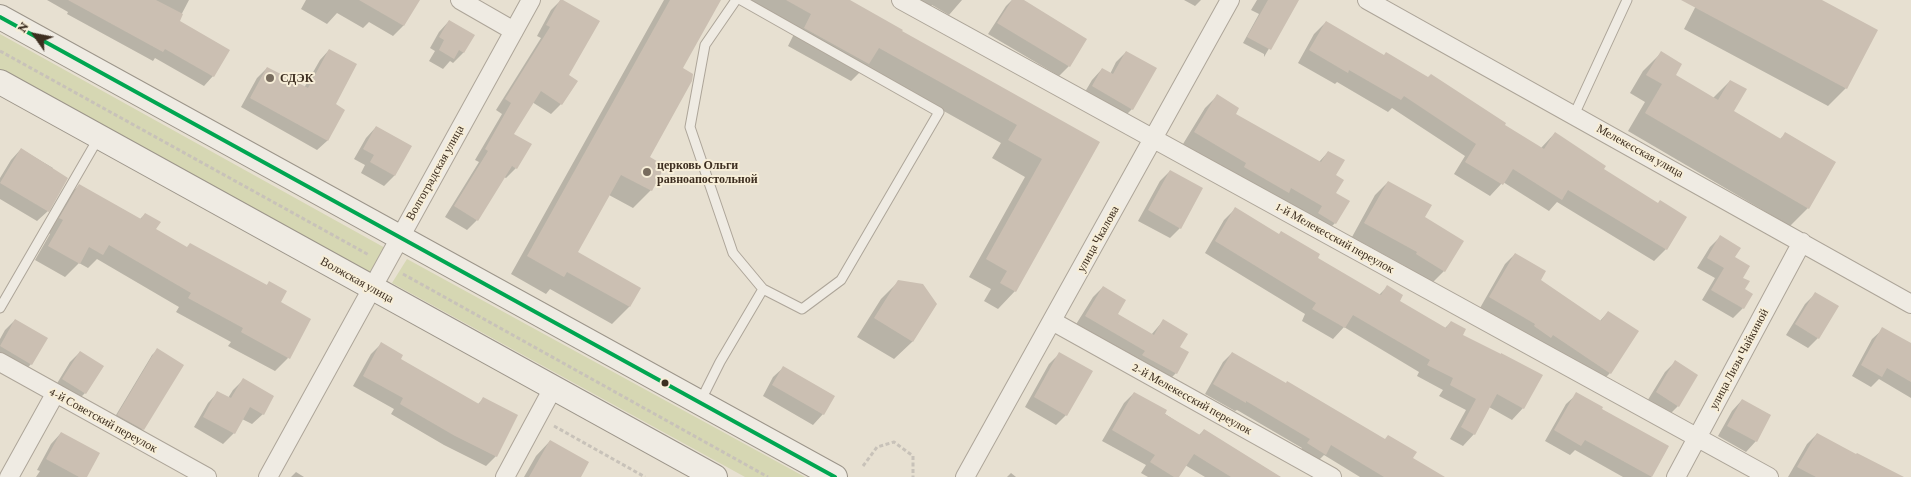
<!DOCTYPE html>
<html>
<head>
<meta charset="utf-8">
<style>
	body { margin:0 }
	#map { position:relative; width:1911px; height:477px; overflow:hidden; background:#e7e0d1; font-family:"Crimson Pro",serif }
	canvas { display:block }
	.north { position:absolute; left:10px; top:10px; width:50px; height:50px; -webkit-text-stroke:4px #f7eed8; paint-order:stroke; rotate:303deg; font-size:14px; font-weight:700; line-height:20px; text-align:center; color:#3d2e20 }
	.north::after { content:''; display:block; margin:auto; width:18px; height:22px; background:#3d2e20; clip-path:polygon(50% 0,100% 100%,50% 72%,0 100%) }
</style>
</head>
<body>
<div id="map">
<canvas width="1911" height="477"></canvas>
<div class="north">N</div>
</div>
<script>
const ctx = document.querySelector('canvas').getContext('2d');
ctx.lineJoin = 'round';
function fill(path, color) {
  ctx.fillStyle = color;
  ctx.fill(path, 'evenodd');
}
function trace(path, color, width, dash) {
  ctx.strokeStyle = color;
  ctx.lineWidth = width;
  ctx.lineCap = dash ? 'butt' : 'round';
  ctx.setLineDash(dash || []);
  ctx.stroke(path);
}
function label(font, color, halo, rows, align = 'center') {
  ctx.font = font + ' "Crimson Pro",serif';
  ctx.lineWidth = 4;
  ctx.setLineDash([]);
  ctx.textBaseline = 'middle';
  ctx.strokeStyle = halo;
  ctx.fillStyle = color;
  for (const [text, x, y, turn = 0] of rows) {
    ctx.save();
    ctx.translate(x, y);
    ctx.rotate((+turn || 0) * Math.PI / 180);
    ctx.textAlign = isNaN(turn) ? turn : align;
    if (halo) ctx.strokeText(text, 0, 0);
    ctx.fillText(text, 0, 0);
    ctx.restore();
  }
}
const green = new Path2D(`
	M0,34L387,249L371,276L0,71Z
	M407,259L805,477H745L392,283Z`);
const shadow = new Path2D(`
	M47,0H189L178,21L213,76L204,86L155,58L153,61L67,14L68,12Z
	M306,0H410L416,4L403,26L393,36L369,22L363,28L337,13L327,24L301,9Z
	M561,0L567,76L561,104L551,114L532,102L512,134L516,168L506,178L504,177L477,220L467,230L445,217L479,162L475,160L502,114L496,110L541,38L537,36L551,10Z
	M664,0H719L681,69L648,158L651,190L633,208L609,195L576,252L639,288L629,307L612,324L550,289L546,294L511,274Z
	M737,0H848L900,32L1098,142L1015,291L998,309L984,301L991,289L969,277L1025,177L992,158L1001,143L865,67L851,81L788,46L795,32Z
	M914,0H962L949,15L932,5L922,15Z
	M1012,0H1022L1069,66L1059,76L988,34L1006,6Z
	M1184,0H1201L1195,6Z
	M1257,0H1289L1295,4L1264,57V54L1243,43L1259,14L1251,10Z
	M1699,0H1819L1846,88L1828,106L1684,29Z
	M449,21L473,36L463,53L453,63L450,61L443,69L429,61L435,51L430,48L439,32Z
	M1326,22L1541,148L1555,133L1602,170L1666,249L1654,261L1557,202L1549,211L1503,182L1490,196L1454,174L1465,156L1392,108L1388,112L1337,82L1335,84L1298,63L1314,34Z
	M329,50L334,105L343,110L327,141L317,150L241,107L257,78L267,68L304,88L320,60Z
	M1126,52L1132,109L1122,119L1082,97L1092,80L1102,69L1110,74L1116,62Z
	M1661,53L1675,76L1713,98L1730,81L1732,112L1779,140L1785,134L1808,208L1790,226L1628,131L1645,102L1630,93L1643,71Z
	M1217,96L1234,114L1319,162L1328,152L1334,176L1335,223L1323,235L1235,175L1183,144L1205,108Z
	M376,127L410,146L394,176L384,186L361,173L365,165L354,159L366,138Z
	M21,149L53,168L48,211L37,221L0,199V178L11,160Z
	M1170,171L1180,228L1170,238L1138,221L1160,181Z
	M1388,182L1423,218L1444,271L1431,284L1404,268L1405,266L1352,237L1375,195Z
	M79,185L140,219L145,214L154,230L186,248L266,286L269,283L279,303L288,358L275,371L228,346L231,342L176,312L179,307L97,259L88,268L79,263L65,277L35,260L50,234L47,232L66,199Z
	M1235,209L1316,259L1379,295L1387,287L1398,302L1444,329L1451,322L1523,408L1512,420L1489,407L1474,434L1463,446L1450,439L1466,410L1439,396L1443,390L1417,376L1419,372L1344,327L1333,339L1302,321L1305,314L1205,253L1224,220Z
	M1720,237L1733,258L1742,278L1743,308L1733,318L1702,300L1715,278L1697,268L1710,247Z
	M1515,254L1539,280L1600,321L1608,312L1610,373L1600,383L1526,335L1480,308L1505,264Z
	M899,281L935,304L912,342L894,359L857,337L881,299Z
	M1103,287L1116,314L1151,335L1163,321L1178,348L1187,353L1176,373L1165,384L1075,326L1093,297Z
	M1815,294L1818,338L1808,348L1786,335L1805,304Z
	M15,320L46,338L31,364L21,375L0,362V339L5,330Z
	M1883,329L1911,345V398L1879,379L1871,387L1852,376L1872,339Z
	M381,344L399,359L477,405L483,399L496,456L486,466L444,445L391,414L394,409L353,386L371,354Z
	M157,350L143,429L138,434L113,420L152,355Z
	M80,352L85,393L75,403L53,390L70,362Z
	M1232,353L1411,458L1438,477H1360L1324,455L1316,463L1299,453L1302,448L1237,410L1235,411L1205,394L1223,362Z
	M1059,354L1066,415L1056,425L1025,407L1049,364Z
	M1675,362L1678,406L1668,416L1646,403L1665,372Z
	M784,367L823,414L813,425L763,396L773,377Z
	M243,380L273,396L263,414L252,424L242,419L234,433L223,444L194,427L208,403L218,392L228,398L233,390Z
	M1134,393L1198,436L1204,430L1280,477H1205L1185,465L1178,477H1148L1141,473L1146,465L1102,441L1124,403Z
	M1577,394L1601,409L1668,447L1651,477H1623L1575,450L1570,455L1545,441L1566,404Z
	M1742,400L1770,415L1756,441L1746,452L1718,436L1732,411Z
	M61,433L85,477H36L40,471L37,470L51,444Z
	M1817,434L1879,477H1788L1807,444Z
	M550,441L579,477H524L536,456Z
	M296,472L304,477H291Z
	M1011,473L1016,477H1007Z`);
const building = new Path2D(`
	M68,0H156L183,14L180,21L230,50L214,77L165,49L163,52Z
	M359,0H420L404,26Z
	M560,0H563L600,21L569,75L578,81L562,105L541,91L514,134L532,144L517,169L512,166L478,221L454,206L488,151L485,149L511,103L505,99L550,27L546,25Z
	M670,0H721L683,68L693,74L692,81L650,157L665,166L652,191L621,175L578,252L641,288L630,307L567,272L564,277L527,256Z
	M786,0H850L903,30L902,31L1100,142L1016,292L1000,283L1007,271L986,259L1042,159L1008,140L1017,125L879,48L869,64L804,28L811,14Z
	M1012,0H1024L1087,39L1070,67L997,23Z
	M1268,0H1299L1271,50L1247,37Z
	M1681,0H1822L1878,30L1847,89Z
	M449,20L475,35L464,53L459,50L454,59L439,50L444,40L439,37Z
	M1326,21L1384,55L1386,52L1428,77L1431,74L1506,123L1505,125L1544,149L1555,132L1606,166L1604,169L1658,203L1660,200L1687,217L1667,250L1568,190L1562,200L1513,169L1503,185L1465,162L1476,144L1404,96L1401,100L1349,70L1348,73L1309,50Z
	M329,49L357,64L336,104L345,110L328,141L250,98L267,67L308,88Z
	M1126,51L1157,68L1133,110L1092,86L1102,68L1113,74Z
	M1661,51L1682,64L1676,75L1718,100L1730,80L1747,89L1734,111L1781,139L1785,132L1836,162L1809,209L1645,113L1662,84L1646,75Z
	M1217,94L1239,108L1236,114L1321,162L1328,151L1345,160L1336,175L1344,180L1336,193L1350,201L1336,224L1318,213L1322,206L1291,188L1289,193L1244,167L1246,163L1194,132Z
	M376,126L412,146L395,176L370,162L374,155L363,149Z
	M21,148L68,178L49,212L0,183Z
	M1170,170L1203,188L1181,229L1148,210Z
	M1388,181L1432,205L1425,217L1464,241L1445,272L1416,254L1417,252L1364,223Z
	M79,184L141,219L145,213L161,222L156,229L187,247L190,243L267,285L269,281L287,291L281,302L311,319L290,359L241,332L243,328L188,298L191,293L109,245L103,255L89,247L80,264L48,246L63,220L59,218Z
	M1235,207L1279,234L1281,231L1320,254L1318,258L1381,295L1387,285L1403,295L1400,301L1446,328L1451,321L1466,329L1463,335L1501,354V353L1543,375L1524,409L1497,394L1475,435L1461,427L1476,399L1450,385L1453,378L1427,365L1430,360L1353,315L1345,328L1312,309L1316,303L1215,241Z
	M1720,235L1741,248L1735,257L1750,266L1743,278L1750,281L1745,289L1753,294L1744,309L1711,290L1724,268L1707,258Z
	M1515,253L1546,271L1541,280L1601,321L1608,311L1639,331L1611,374L1553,335L1551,338L1534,326L1535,324L1489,297Z
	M898,280L923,284L937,304L913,342L874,318Z
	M1103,286L1126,300L1118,314L1154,335L1163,319L1188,334L1180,347L1189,352L1177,374L1142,355L1145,351L1085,316Z
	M1815,292L1839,306L1819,339L1795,324Z
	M15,319L48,338L32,365L0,346Z
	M1882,327L1911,343V382L1887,368L1882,377L1861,365Z
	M381,342L403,355L401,359L479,404L483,397L518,415L497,457L455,436L400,404L403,398L363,376Z
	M157,348L184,365L144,430L117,415Z
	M80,351L104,366L86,394L62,379Z
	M1059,352L1093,371L1067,416L1034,397Z
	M1232,352L1286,383L1287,381L1385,439L1388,435L1417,452L1413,458L1445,477H1384L1331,445L1326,455L1307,443L1310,439L1246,401V403L1213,384Z
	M1675,360L1698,375L1679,407L1656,392Z
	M783,366L835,396L824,415L772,385Z
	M243,378L274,396L264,415L250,407L235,434L203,417L217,391L231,398Z
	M1134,392L1167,410L1165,414L1200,435L1204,429L1281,477H1231L1194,454L1179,477H1174L1150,462L1155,455L1112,430Z
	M1576,392L1603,407L1602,409L1669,446L1652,477L1585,440L1581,446L1554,430Z
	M1742,399L1771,415L1757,442L1727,426Z
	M61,432L100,453L87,477H79L46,459Z
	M1817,433L1856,454L1857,453L1904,477H1816L1797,467Z
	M550,440L589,462L581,477H529Z`);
const path = new Path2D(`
	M0,51L369,255
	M403,274L768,477
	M554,426L645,477
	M863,466L877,447L894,442L913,456V477`);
const lane = new Path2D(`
	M736,0L705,45L690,127L733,253L763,289L802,309L841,280L939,112L741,0
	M1574,115L1627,0
	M0,308L99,137
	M700,402L720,362L763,289`);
const street = new Path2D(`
	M460,0L514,31
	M901,0L1769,477
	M1367,0L1911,304
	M1052,321L1332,477
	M0,362L207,477
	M9,477L55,394
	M268,477L531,0
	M505,477L553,388
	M965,477L1230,0
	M1676,477L1802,242`);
const secondary = new Path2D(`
	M0,17L835,477
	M0,82L715,477`);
const bus1 = new Path2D(`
	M0,17L835,477`);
const markers = [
	[270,78,5,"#786c5e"],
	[647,172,5,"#786c5e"],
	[665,383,4.5,"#3d2e20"]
];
const poiNames = [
	["СДЭК",280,78],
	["церковь Ольги",657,165],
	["равноапостольной",657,179]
];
const streetNames = [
	["Мелекесская улица",1640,151,29],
	["Волгоградская улица",435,173,-61],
	["1-й Мелекесский переулок",1335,238,29],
	["улица Чкалова",1098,239,-61],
	["Волжская улица",357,280,29],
	["улица Лизы Чайкиной",1739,359,-62],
	["2-й Мелекесский переулок",1192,399,29],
	["4-й Советский переулок",103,420,29]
];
fill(green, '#d6d7b3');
fill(shadow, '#0003');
fill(building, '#cbbfb2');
trace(lane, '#ada599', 11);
trace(street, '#ada599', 20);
trace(secondary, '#9c958a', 26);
trace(path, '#c8c2b9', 3, [4, 2.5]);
trace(lane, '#efebe3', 9);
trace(street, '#efebe3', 18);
trace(secondary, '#efebe3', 24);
trace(bus1, '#00a651', 4);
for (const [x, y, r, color] of markers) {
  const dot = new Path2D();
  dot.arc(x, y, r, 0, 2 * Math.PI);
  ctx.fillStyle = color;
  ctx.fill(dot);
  trace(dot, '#f7eed8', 2);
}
label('bold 12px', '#3d2e20', '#f7eed8', poiNames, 'left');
label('12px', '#3d2e20', '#f7eed8', streetNames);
</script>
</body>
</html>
